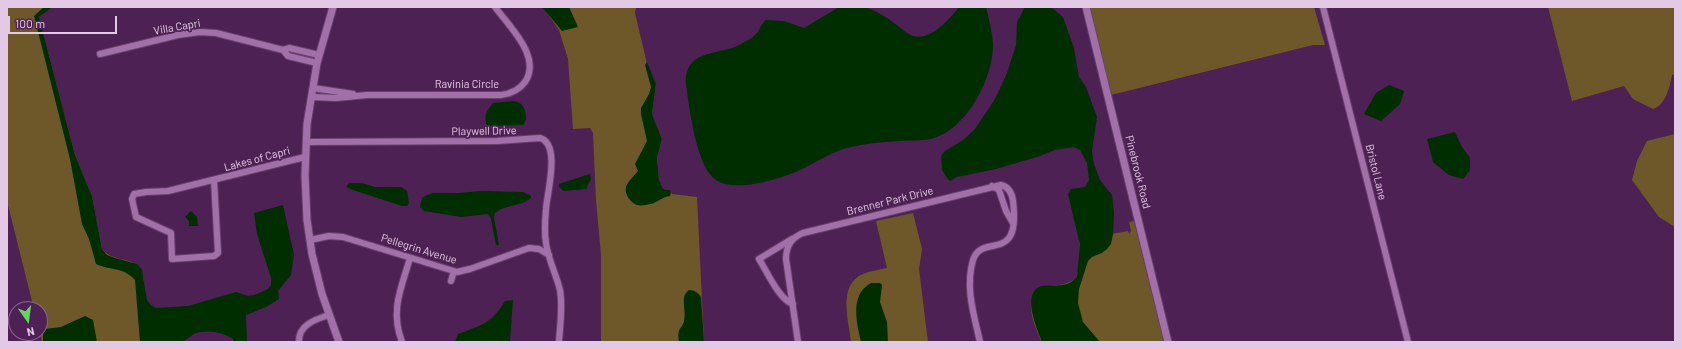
<!DOCTYPE html>
<html>
<head>
<meta charset="utf-8">
<style>
	body { margin:0 }
	#map { position:relative; width:1682px; height:349px; overflow:hidden; background:#4e2154; font-family:Barlow,sans-serif }
	canvas { display:block }
	.frame { position:absolute; inset:0; border:8px solid #e4c9e6; pointer-events:none }
	.north { position:absolute; left:8px; top:301px; width:40px; height:40px; box-sizing:border-box; background:#4e2154; border:1px solid #8a648e; border-radius:50%; rotate:166deg; font-size:11px; font-weight:700; line-height:16px; text-align:center; color:#e4c9e6 }
	.north::after { content:''; display:block; margin:auto; width:14px; height:18px; background:#67d466; clip-path:polygon(50% 0,100% 100%,50% 72%,0 100%) }
	.scale { position:absolute; left:8px; top:16px; width:109px; height:18px; box-sizing:border-box; border:2px solid #e4c9e6; border-top:0; padding-left:5px; font-size:12px; line-height:14px; white-space:nowrap; color:#e4c9e6; -webkit-text-stroke:3px #4e2154; paint-order:stroke }
</style>
</head>
<body>
<div id="map">
<canvas width="1682" height="349"></canvas>
<div class="frame"></div>
<div class="north">N</div>
<div class="scale">100 m</div>
</div>
<script>
const ctx = document.querySelector('canvas').getContext('2d');
ctx.lineJoin = 'round';
function fill(path, color) {
  ctx.fillStyle = color;
  ctx.fill(path, 'evenodd');
}
function trace(path, color, width, dash) {
  ctx.strokeStyle = color;
  ctx.lineWidth = width;
  ctx.lineCap = dash ? 'butt' : 'round';
  ctx.setLineDash(dash || []);
  ctx.stroke(path);
}
function label(font, color, halo, rows, align = 'center') {
  ctx.font = font + ' Barlow,sans-serif';
  ctx.lineWidth = 3.5;
  ctx.setLineDash([]);
  ctx.textBaseline = 'middle';
  ctx.strokeStyle = halo;
  ctx.fillStyle = color;
  for (const [text, x, y, turn = 0] of rows) {
    ctx.save();
    ctx.translate(x, y);
    ctx.rotate((+turn || 0) * Math.PI / 180);
    ctx.textAlign = isNaN(turn) ? turn : align;
    if (halo) ctx.strokeText(text, 0, 0);
    ctx.fillText(text, 0, 0);
    ctx.restore();
  }
}
const green = new Path2D(`
	M7,7H53L39,17L75,155L92,196L102,249C118,267 137,251 144,280L145,342H42L40,333V309H34L7,201Z
	M543,7H636L635,13L648,68L656,84L652,114L662,139L657,158L659,179L663,189L670,190L672,194L697,197L704,342H601V255L596,200L593,133L590,128L573,129L568,59L559,30Z
	M1089,7H1314L1325,45H1313L1111,95Z
	M1548,7H1675V74L1672,75C1670,86 1666,105 1653,109L1633,99L1624,86L1572,101Z
	M1675,134V227L1659,217L1632,180L1637,161L1647,141Z
	M913,213L922,249L919,269L928,342H851C849,321 837,285 863,274C870,271 879,270 887,268L876,221Z
	M1134,221L1164,342H1042C1035,327 1027,309 1033,292C1043,281 1060,290 1075,279C1081,269 1081,252 1079,240L1128,231L1129,234L1131,231L1129,222Z`);
const water = new Path2D(`
	M44,7H53L39,17L75,155L92,196L102,249L107,255L115,258L137,264L142,270L147,300L151,305L156,308L188,306L236,292L248,296L254,295L268,289L271,285V278L257,234L254,213L283,205L294,255L291,275L278,291L279,299L266,307L246,315L247,342H234L233,339C221,332 208,329 194,334C190,336 186,341 181,342C171,344 151,342 140,342L135,280C122,266 111,271 96,264L89,239L82,224L70,159L34,16Z
	M542,7H569L578,27L562,31Z
	M839,7C848,7 859,5 867,8C876,11 887,17 894,23C899,26 903,31 909,34C927,45 949,20 959,7H986C989,19 992,31 993,43C994,77 967,130 931,139C921,141 911,140 901,141C880,142 857,144 838,151C825,156 813,164 800,170C781,179 734,193 716,180C696,167 689,106 686,84C684,48 720,56 741,44C746,41 753,38 757,33C760,29 761,24 766,20L784,21L804,28Z
	M1025,7H1051L1063,17L1074,48L1079,77L1086,87L1097,117L1092,151L1094,164L1100,180L1112,195L1114,213L1113,234L1111,244L1107,249L1102,253L1092,257L1088,261L1079,289L1078,303L1083,322L1100,342H1042C1037,329 1020,291 1042,286C1055,284 1069,289 1077,276L1080,245L1068,194L1071,189L1085,187L1089,180L1087,163L1080,150L1074,147L1055,150L1037,157L996,169L957,177L950,181L947,178L942,170L941,156L945,151L963,140L975,129L995,99L1007,73L1016,45L1017,22Z
	M647,62L656,84L652,114L662,139L657,158L659,179L663,189L670,190L671,192L670,196C662,197 657,203 650,204C646,205 641,206 637,205C630,202 624,194 626,187C628,181 634,176 638,171L635,164L647,141L641,114V108L649,94L651,87L645,65Z
	M1389,85L1404,91L1400,104L1381,121L1364,114L1376,93Z
	M513,101C524,102 526,110 526,120L523,125L493,126L487,125C483,117 487,110 493,103Z
	M1455,132L1462,147L1470,158V170L1463,179L1449,175L1433,162L1427,139Z
	M590,174L591,179L586,189L564,191L559,187V184Z
	M349,183H362L375,187H401L407,191L409,203L407,206H402L353,190L346,187Z
	M481,191L523,192L531,196V198C521,207 505,204 495,213L494,218L499,245H496L491,219L488,214L461,217L424,211L420,207L422,198L427,195L433,193H458Z
	M191,211L197,217L198,226H189V221L185,217Z
	M871,283H880L882,285L880,302L887,322L888,342H861C857,323 849,295 871,283Z
	M689,290C695,290 698,293 701,297L704,342H679C677,327 681,331 684,321C687,310 679,297 689,290Z
	M513,300L510,342H455L458,334C482,325 491,324 505,301Z
	M85,316L93,320L97,342H43V333L45,329L61,327Z`);
const minor = new Path2D(`
	M1323,7L1408,342
	M283,50L288,56L317,63
	M100,54L178,35L200,32L216,33L283,50L289,48L319,55
	M313,88L353,94
	M312,97L336,98L367,95H501C510,94 519,90 525,82C542,57 509,26 495,7
	M306,142L497,141L540,138C561,144 547,193 546,209C545,220 544,232 546,243C548,259 556,274 560,290C563,307 560,325 559,342
	M214,180L218,253L214,256L172,259L171,233L136,217L132,199L134,194L146,192L168,191L305,157
	M992,186L999,190L1006,211L1013,223
	M792,239L759,259C766,270 780,301 793,304
	M310,240L329,236L343,237L457,272L470,269L529,248L539,249L549,255
	M451,281L454,271
	M299,342C298,325 316,319 329,315
	M402,342C390,310 401,289 410,258
	M798,342L786,259C786,246 791,238 803,233L1001,185C1009,187 1012,193 1013,201C1021,266 982,232 973,260C965,288 974,315 980,342`);
const tertiary = new Path2D(`
	M333,7L317,63L307,124L305,176L307,220L312,254L322,294L339,342
	M1086,7L1168,342`);
const streetNames = [
	["Villa Capri",177,27,-10],
	["Ravinia Circle",467,84],
	["Playwell Drive",484,131,-1],
	["Lakes of Capri",257,159,-15],
	["Pinebrook Road",1138,172,76],
	["Bristol Lane",1376,172,76],
	["Brenner Park Drive",890,201,-14],
	["Pellegrin Avenue",419,249,17]
];
fill(green, '#6e582a');
fill(water, '#002e00');
trace(minor, '#68406c', 8);
trace(tertiary, '#68406c', 9);
trace(minor, '#a270a8', 6);
trace(tertiary, '#a270a8', 7);
label('11px', '#e4c9e6', '#4e2154', streetNames);
</script>
</body>
</html>
